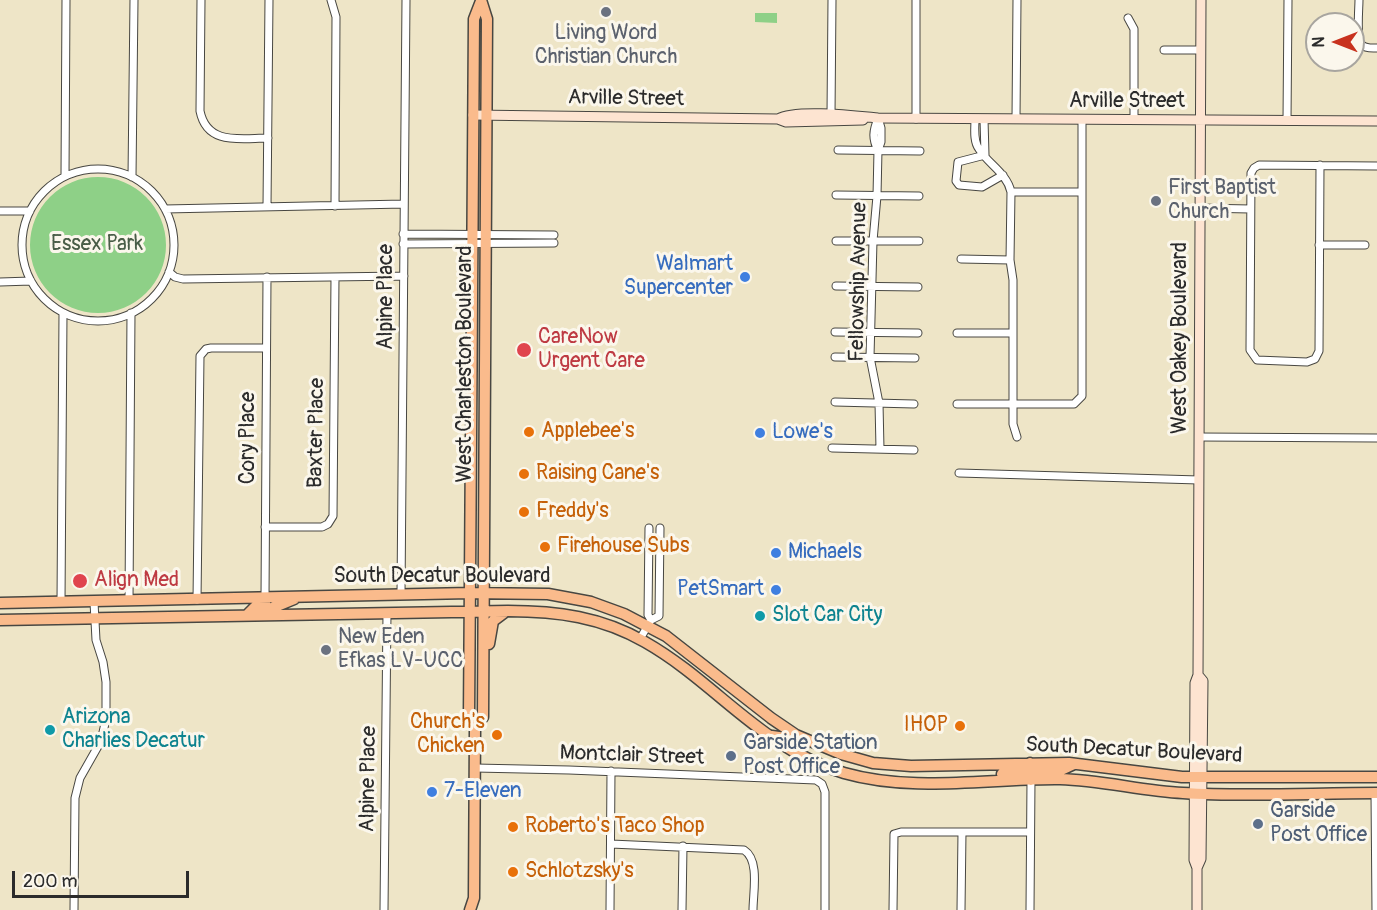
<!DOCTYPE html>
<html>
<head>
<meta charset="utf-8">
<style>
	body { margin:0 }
	#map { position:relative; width:1377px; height:910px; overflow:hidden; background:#eee5c7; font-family:Pangolin,sans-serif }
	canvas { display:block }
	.north { position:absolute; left:1305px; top:12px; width:60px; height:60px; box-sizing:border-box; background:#fbf7ec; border:2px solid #a8a59f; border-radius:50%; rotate:270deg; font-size:16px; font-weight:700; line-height:24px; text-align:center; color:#2b2b2b }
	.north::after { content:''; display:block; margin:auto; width:21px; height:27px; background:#c8321e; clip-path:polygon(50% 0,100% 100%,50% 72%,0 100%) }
	.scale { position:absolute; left:12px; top:871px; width:177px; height:27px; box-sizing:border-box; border:3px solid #2b2b2b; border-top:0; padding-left:8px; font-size:18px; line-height:21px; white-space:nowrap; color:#2b2b2b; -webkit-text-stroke:4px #fbf7ec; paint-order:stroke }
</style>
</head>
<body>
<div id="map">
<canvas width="1377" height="910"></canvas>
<div class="north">N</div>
<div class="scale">200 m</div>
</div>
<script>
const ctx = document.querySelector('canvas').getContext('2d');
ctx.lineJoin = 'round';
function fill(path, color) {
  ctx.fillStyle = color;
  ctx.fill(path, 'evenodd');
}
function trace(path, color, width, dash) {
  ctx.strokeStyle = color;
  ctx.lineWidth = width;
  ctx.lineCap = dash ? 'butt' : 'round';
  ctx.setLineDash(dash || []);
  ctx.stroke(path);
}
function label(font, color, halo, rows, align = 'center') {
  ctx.font = font + ' Pangolin,sans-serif';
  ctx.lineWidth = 6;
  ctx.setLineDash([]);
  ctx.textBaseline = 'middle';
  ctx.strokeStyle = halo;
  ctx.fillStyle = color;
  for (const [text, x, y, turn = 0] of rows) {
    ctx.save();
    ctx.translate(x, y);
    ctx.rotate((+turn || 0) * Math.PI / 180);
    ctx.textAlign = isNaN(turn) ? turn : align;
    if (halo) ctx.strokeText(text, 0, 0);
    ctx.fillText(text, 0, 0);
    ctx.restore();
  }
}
const green = new Path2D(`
	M755,13H777V23L755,22Z
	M30 245a68 68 0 1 1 136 0a68 68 0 1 1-136 0Z`);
const street = new Path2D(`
	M201,0L200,111C207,146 241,138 268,138
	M331,0L336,17L335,206
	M1359,0C1359,9 1356,40 1362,45C1366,49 1373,48 1377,48
	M1128,18L1134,29V120
	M1164,50H1201
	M831,115L832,0
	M878,118L881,128V142L878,150L877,196L873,241L870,357L879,403L880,449
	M878,119C873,130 872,139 878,150
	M916,119V0
	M975,119C975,128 973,141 979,149C988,164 1007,173 1011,192L1010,260L1013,280V424L1017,437
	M984,119L985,155
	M1016,119L1017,0
	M1287,121L1288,0
	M838,150L920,151
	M985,155L958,162L956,181L959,185L982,187L1003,175
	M1320,165L1319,351L1315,359L1307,362L1257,360L1250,350L1251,173L1254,168L1259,165L1377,166
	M22 245a76 76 0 1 1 152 0a76 76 0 1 1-152 0Z
	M65,176L66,0
	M132,177L134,0
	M1011,192H1082
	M836,195L919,196
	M267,207L269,0
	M1200,208L1250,209
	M165,209L404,204
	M0,211H30
	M403,234L554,235
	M836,241H919
	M403,244L554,243
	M1319,245H1365
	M961,259L1010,260
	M169,272L175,277L183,279L404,276
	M0,282L31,281
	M836,286L918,287
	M835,332L918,333
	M957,333H1013
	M835,357L915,358
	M835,402L914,404
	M957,404H1074L1082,396V120
	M1199,437L1377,438
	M832,448L914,450
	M959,473L1199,480
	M265,527H322L328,524L333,516L335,277
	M649,528L648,615L651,620
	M401,594L406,0
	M265,598L267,277
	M197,600L200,356L206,349L211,348H266
	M129,601L131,313
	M61,602L63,313
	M640,639L651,620L659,616L660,528
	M475,768L569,770L816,780L822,784L825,792V910
	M1375,793L1376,910
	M611,844L744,850C760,860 753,893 753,910
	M74,910L75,798L80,778L101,741L106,719V682L103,662L96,640L94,602
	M384,910L387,613
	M610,910L611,771
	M682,910L683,846
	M893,910L894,834L901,832H1030
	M961,910L962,832
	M1030,910L1031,780`);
const secondary = new Path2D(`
	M473,115L778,119L786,122L863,120
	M778,119C796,109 856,116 878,118L1377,121
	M1197,868L1201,859L1203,681L1198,675
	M1197,910V868L1194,860L1195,683L1198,675L1201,0`);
const primary = new Path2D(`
	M0,603L470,593L548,594L591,602L624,614L666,636L771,718L796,735L841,754L873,763L911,766L1069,763L1182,777H1377
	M247,615L255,607L265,606V598
	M267,615L272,608L294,599
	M0,620L508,611C557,611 602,617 645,642C717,683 760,748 844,773C914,793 989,778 1060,779C1101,780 1142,791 1183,793C1248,797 1313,793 1377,793
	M489,644L493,621L505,612
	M475,728L483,717L487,19L481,0
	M772,736L785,738L800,746L809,741
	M1002,774L1025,771L1028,770L1030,763
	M1031,780L1033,773L1059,771L1074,764
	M470,910L474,898L475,728L469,717L474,19L481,1`);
const markers = [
	[606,12,6,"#6b7280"],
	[1156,201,6,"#6b7280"],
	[745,277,6,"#3f7fe0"],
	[524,350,8,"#e0444e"],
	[529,432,6,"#e8710a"],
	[760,433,6,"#3f7fe0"],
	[524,474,6,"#e8710a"],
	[524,512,6,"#e8710a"],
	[545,547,6,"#e8710a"],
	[776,553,6,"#3f7fe0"],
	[80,581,8,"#e0444e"],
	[776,590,6,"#3f7fe0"],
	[760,616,6,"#0f9aa8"],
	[326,650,6,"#6b7280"],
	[960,726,6,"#e8710a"],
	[50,730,6,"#0f9aa8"],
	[497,735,6,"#e8710a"],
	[731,756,6,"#5c6f8a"],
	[432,792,6,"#3f7fe0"],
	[1258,824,6,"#5c6f8a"],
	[513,827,6,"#e8710a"],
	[513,872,6,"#e8710a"]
];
const worshipNames = [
	["Living Word",606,34,"center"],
	["Christian Church",606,58,"center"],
	["First Baptist",1168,189],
	["Church",1168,213],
	["New Eden",338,638],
	["Efkas LV-UCC",338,662]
];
const streetNames = [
	["Arville Street",626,99,1],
	["Arville Street",1127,102],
	["Fellowship Avenue",859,282,-89],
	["Alpine Place",387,297,-90],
	["West Oakey Boulevard",1181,338,-90],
	["West Charleston Boulevard",466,364,-90],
	["Baxter Place",317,433,-89],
	["Cory Place",249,438,-90],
	["South Decatur Boulevard",442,577],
	["South Decatur Boulevard",1134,751,3],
	["Montclair Street",632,756,2],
	["Alpine Place",369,779,-89]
];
const parkNames = [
	["Essex Park",97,245]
];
const shopNames = [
	["Walmart",733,265,"right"],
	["Supercenter",733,289,"right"],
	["Lowe's",772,433],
	["Michaels",788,553],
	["PetSmart",764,590,"right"],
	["7-Eleven",444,792]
];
const healthNames = [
	["CareNow",538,338],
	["Urgent Care",538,362],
	["Align Med",94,581]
];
const foodNames = [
	["Applebee's",541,432],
	["Raising Cane's",536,474],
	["Freddy's",536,512],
	["Firehouse Subs",557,547],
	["Church's",485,723,"right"],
	["Chicken",485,747,"right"],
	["IHOP",948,726,"right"],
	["Roberto's Taco Shop",525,827],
	["Schlotzsky's",525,872]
];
const cultureNames = [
	["Slot Car City",772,616],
	["Arizona",62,718],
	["Charlies Decatur",62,742]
];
const serviceNames = [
	["Garside Station",743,744],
	["Post Office",743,768],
	["Garside",1270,812],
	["Post Office",1270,836]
];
fill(green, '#8ed087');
trace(street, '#484742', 9);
trace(secondary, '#484742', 11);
trace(primary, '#484742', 13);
trace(street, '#fff', 7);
trace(secondary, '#fde4d1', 9);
trace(primary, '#fabb8c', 10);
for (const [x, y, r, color] of markers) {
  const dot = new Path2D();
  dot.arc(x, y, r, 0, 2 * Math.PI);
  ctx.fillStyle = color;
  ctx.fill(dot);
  trace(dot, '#fbf7ec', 2);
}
label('21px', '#5b616d', '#fbf7ec', worshipNames, 'left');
label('21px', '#2b2b2b', '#fbf7ec', streetNames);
label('21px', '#495d47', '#fbf7ec', parkNames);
label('21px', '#366cbe', '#fbf7ec', shopNames, 'left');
label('21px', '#be3a42', '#fbf7ec', healthNames, 'left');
label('21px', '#c56008', '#fbf7ec', foodNames, 'left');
label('21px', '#0d838f', '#fbf7ec', cultureNames, 'left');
label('21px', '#4e5e75', '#fbf7ec', serviceNames, 'left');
</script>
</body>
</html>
